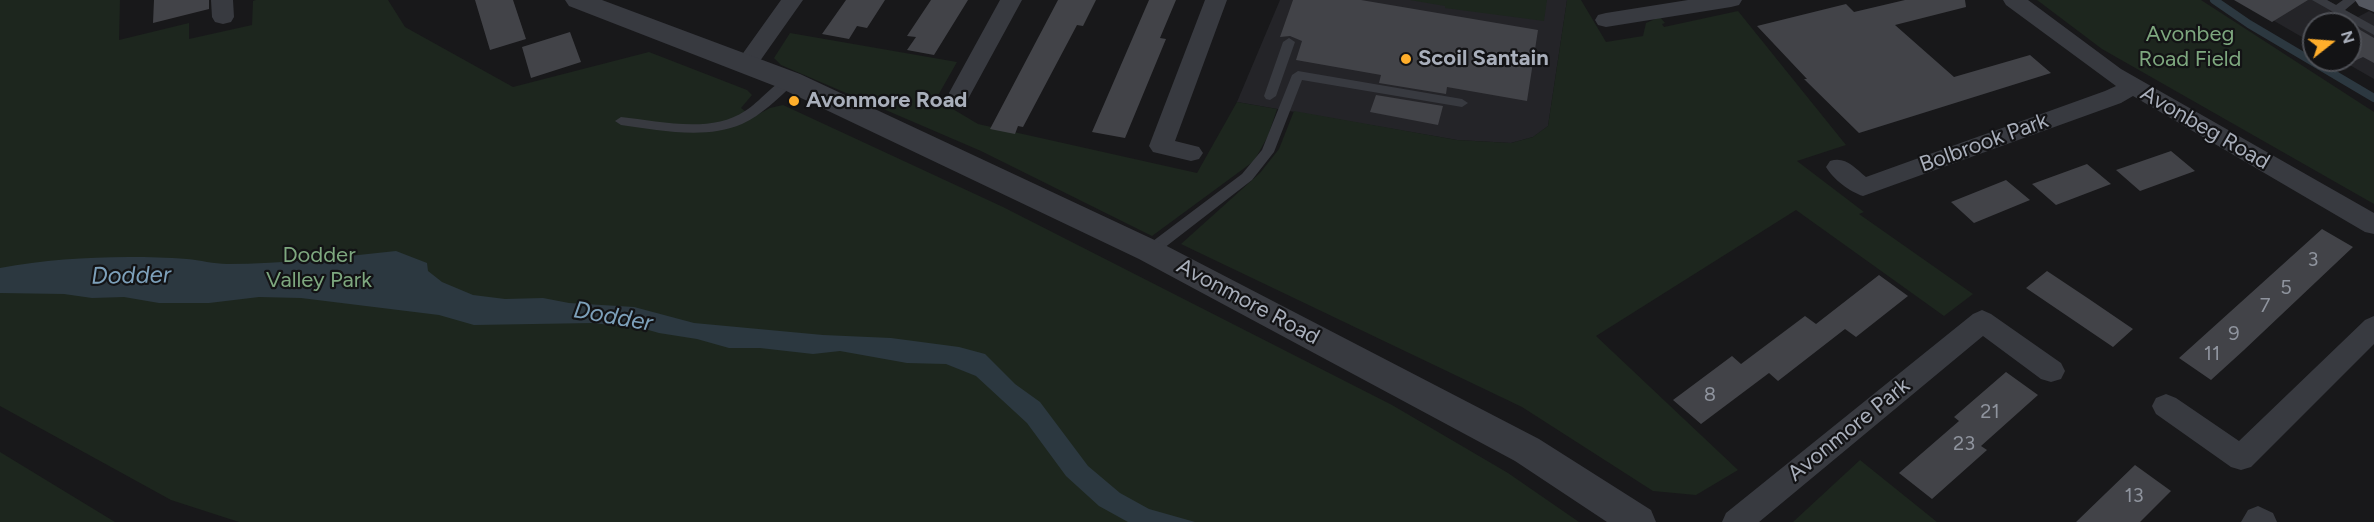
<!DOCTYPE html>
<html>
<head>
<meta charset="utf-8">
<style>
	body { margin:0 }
	#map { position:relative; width:2374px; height:522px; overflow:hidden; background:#18181a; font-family:Figtree,sans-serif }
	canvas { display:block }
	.north { position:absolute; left:2302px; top:12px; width:60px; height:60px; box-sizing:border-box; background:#131315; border:2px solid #4f5157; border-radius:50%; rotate:73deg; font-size:16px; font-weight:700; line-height:24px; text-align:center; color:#a9afbb }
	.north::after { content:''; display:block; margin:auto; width:21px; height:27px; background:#ffae2b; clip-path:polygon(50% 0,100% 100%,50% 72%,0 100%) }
</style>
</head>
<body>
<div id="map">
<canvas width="2374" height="522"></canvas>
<div class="north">N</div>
</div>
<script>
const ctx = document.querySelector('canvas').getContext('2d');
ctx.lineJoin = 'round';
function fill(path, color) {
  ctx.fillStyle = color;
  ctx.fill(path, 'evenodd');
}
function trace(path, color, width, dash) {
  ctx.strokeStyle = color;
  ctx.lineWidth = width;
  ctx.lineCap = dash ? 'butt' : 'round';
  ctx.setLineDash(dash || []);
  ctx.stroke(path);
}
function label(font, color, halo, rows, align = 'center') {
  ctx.font = font + ' Figtree,sans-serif';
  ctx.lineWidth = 4.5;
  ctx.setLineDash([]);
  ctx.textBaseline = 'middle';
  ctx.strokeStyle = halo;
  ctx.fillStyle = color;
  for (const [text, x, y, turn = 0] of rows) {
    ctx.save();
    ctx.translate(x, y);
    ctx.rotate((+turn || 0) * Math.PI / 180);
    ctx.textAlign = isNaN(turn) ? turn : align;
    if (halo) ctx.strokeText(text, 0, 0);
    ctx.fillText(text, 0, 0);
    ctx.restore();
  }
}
const built = new Path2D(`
	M1280,0H1567L1548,126L1533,137L1511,143L1457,140L1237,102Z
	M2238,0H2327L2358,17L2369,11L2374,14V79L2341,60H2350V24H2314V44Z`);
const green = new Path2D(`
	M0,0H120L119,40L189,23V39L252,25L253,1L256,0H388L405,27L513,87L649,52L747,90L752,95L741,108L753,117L770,108L783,105L1003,207L1392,405L1508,473L1579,522H239L171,500L0,406Z
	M1410,0H1547L1544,21L1445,8V6Z
	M1567,0H1581L1606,42L1643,36L1646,23L1660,17L1665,23L1662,24L1664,27L1738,11L1846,145L1797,161L1864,212L1859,214L1973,294L1944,316L1796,210L1596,336L1738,470L1696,495L1653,491L1522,407L1181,244L1260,173L1279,149L1294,111L1457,140L1511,143L1533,137L1548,126Z
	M2037,0H2201L2374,112V204L2102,49Z
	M790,33L957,62L936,99L978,124L1197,173L1237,102L1277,109L1268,136L1254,161L1152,236L981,151L781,65L774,58Z
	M0,452L115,522H0Z
	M1860,460L1937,522H1793Z`);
const water = new Path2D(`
	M396,251L427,263L428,271L442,282L473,295L505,299L543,298L569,303L634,307L694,323L823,335L891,338L959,347L985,354L1015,384L1040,402L1088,466L1120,493L1149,509L1195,522H1128L1099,506L1066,476L1027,423L976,376L946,364L907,363L840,351L813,354L760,348H729L697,339L659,333L645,329L593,323L474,325L439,315L301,298L259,297L209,303H159L124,297L92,298L64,294L0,293V268C61,257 125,255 187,259C200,260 214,264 227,264C284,264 340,257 396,251Z`);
const stream = new Path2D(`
	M2214,0L2249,24L2374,98`);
const building = new Path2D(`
	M154,0H209V9L153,23Z
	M475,0H513L526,39L490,50Z
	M846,0H885L867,28L857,26L849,39L822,34Z
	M931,0H968L934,55L907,50L916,37L907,36Z
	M1058,0H1096L1083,26L1077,25L1023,127L1018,126L1015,134L990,129Z
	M1149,0H1176L1160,38L1166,39L1125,138L1092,132Z
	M1293,0H1361L1538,30L1527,101L1447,87L1446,94L1379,83L1381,75L1296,60L1302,41L1290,36L1280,37Z
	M1905,0H1965L1966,7L1895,25L1954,77L2030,55L2051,73L1859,133L1804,79H1807L1757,26L1846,4L1854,12Z
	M2234,0H2308L2272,22Z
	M2350,24L2374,38V63L2363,57L2350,63Z
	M570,32L581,62L531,78L522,47Z
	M1376,95L1443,106L1438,125L1370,112Z
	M2171,151L2195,171L2140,191L2116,170Z
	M2087,164L2111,184L2056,205L2032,184Z
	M2006,180L2030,200L1974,223L1951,202Z
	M2322,229L2353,247L2244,350L2211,380L2179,358Z
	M2047,271L2089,299L2133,329L2113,347L2026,288Z
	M1879,275L1908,296L1856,337L1845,329L1778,381L1769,373L1701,424L1673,400L1732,356L1741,364L1805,316L1816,324Z
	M2006,372L2038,395L1981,446L1987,450L1932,499L1899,473L1959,421L1954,417Z
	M2135,465L2171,491L2140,522H2076Z`);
const service = new Path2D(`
	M2312,0H2327L2336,5L2343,0H2357L2345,10L2374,26V35Z
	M1289,38L1295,42L1276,96L1270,100L1266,99L1264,96L1283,42Z
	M1298,71L1462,99L1468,103L1462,107L1302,80L1274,152L1252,180L1155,255H1145L1143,251L1145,247L1242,174L1262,150L1292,75Z
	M790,77L794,78L796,81L794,84C778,98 762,115 742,124C705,140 659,130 621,125L615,121L621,117C659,121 711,134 745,111C760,102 774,82 790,77Z`);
const minor = new Path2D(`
	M211,0H233L234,17L231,22L223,24L215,22L212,17Z
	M781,0H803L755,68L747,70L739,68L736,63Z
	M1000,0H1022L968,99L960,101L952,99L949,93Z
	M1205,0H1227L1175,141L1199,147L1203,153L1199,159L1191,161L1153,152L1149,146Z
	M1688,0H1742L1739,5L1731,7L1606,27L1598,25L1595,20L1598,15L1606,13Z
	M2003,0H2028L2121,69L2374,213V234L2365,232L2133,96L2121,103L1863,196C1850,192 1833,179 1826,167L1830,161C1845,156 1854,167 1866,177L2105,91L2116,86L2006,5Z
	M1982,310L1991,314L2061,363L2065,371L2061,379L2051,382L2041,379L1983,336L1759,522H1722L1726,513L1973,314Z
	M2374,316V344L2251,467L2241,470L2231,467L2156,414L2152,406L2156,398L2166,394L2176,398L2239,441L2365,320Z
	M2258,506L2273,513L2277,522H2241L2248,510Z`);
const tertiary = new Path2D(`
	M565,0H602L800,74L1161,243L1539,439L1651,510L1656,522H1607L1515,461L1139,259L780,88L569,6Z`);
const primary = new Path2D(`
	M2355,0H2374V12L2359,6Z`);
const markers = [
	[1406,59,6,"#ffae2b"],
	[794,101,6,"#ffae2b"]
];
const numberNames = [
	["3",2313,260],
	["5",2286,288],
	["7",2265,306],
	["9",2234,334],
	["11",2212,354],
	["8",1710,395],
	["21",1990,412],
	["23",1964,444],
	["13",2134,496]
];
const parkNames = [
	["Avonbeg",2190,35],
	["Road Field",2190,60],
	["Dodder",319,256],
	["Valley Park",319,281]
];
const poiNames = [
	["Scoil Santain",1418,59],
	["Avonmore Road",806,101]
];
const streetNames = [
	["Avonbeg Road",2205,128,30],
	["Bolbrook Park",1984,143,-20],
	["Avonmore Road",1248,302,28],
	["Avonmore Park",1849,430,-39]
];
const waterNames = [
	["Dodder",131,276,-1],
	["Dodder",613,317,10]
];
fill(built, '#242428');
fill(green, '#1d261e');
fill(water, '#2c3840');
trace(stream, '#2c3840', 8);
fill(building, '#424348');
fill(service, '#383a40');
fill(minor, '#383a40');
fill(tertiary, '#383a40');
fill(primary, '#54575f');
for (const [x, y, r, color] of markers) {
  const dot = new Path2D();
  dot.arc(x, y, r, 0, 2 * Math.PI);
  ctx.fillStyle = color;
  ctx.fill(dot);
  trace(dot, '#131315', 2);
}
label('20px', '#8f949e', null, numberNames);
label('22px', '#7ea87f', '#131315', parkNames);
label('bold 22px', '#a9afbb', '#131315', poiNames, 'left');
label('22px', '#a9afbb', '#131315', streetNames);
label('italic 24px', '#7da0ba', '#131315', waterNames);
</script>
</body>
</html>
